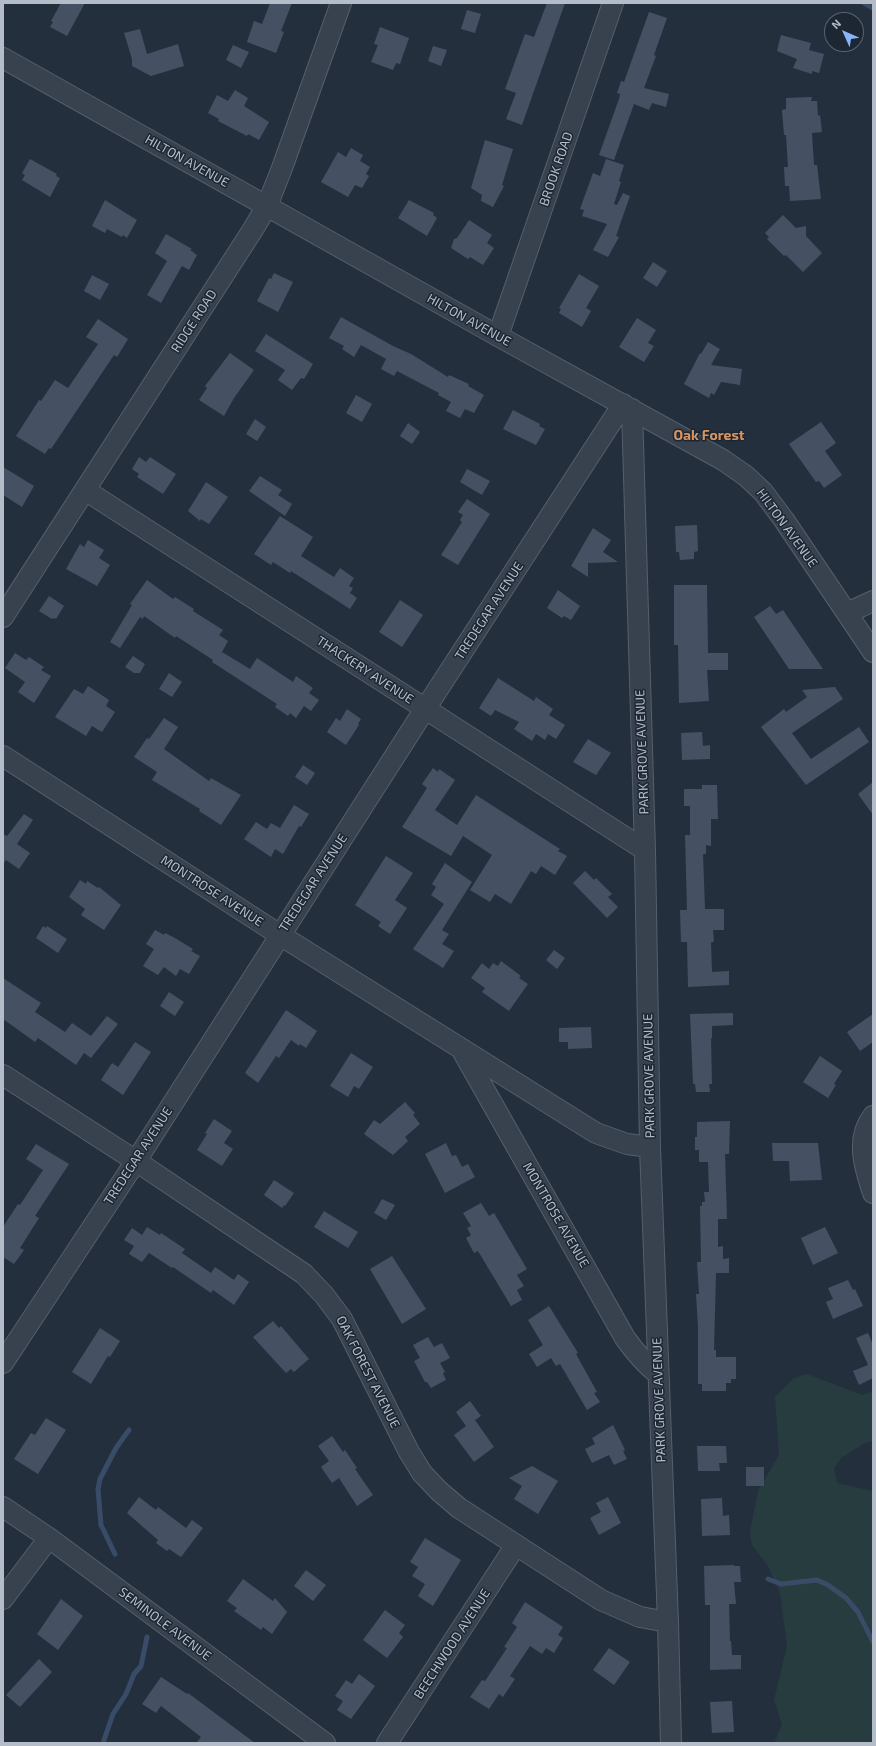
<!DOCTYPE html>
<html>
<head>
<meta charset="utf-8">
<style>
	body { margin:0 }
	#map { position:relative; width:876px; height:1746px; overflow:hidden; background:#242f3e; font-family:"Exo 2",sans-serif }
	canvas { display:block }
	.frame { position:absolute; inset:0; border:4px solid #b4bcc9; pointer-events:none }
	.north { position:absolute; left:824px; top:12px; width:40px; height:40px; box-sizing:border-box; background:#1d2633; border:1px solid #59626f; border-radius:50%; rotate:315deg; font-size:11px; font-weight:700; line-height:16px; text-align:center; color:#b4bcc9 }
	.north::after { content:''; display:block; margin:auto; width:14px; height:18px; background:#8ab4f8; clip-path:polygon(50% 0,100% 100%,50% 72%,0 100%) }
</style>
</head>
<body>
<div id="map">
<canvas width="876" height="1746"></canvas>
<div class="frame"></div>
<div class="north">N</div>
</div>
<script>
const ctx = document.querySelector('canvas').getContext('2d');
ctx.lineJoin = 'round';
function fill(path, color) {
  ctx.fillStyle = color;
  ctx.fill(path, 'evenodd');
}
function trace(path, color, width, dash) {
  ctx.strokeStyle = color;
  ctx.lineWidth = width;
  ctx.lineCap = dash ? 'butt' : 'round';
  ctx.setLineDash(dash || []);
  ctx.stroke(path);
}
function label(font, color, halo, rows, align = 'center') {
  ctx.font = font + ' "Exo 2",sans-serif';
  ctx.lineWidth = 3;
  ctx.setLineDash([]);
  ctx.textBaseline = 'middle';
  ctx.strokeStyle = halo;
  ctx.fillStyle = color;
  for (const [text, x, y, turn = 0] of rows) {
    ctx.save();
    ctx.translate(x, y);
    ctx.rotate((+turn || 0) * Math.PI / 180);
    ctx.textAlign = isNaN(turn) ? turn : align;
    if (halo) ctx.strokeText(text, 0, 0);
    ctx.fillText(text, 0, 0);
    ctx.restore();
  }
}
const green = new Path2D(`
	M807,1374L862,1395L873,1391V1441L865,1443L841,1458L834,1469L837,1483L873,1491V1743H774L782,1725L774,1700L787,1646L780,1593L768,1566L752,1545L750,1532L758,1491L779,1455L775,1397L794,1378Z`);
const stream = new Path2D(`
	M864,3L873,8
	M115,1554L101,1525L98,1489L100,1479L116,1448L129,1430
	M768,1579L781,1584L817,1580L828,1585L846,1598L858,1612L873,1642
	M103,1743L113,1714L126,1694L134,1674L141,1666L147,1637`);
const building = new Path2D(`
	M61,3H85L67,36L50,27L53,22L51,21Z
	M270,3H292L281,31L284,32L276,53L247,42L254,21L262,24Z
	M547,3H565L522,125L506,119L516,93L505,89L525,34L534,37Z
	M467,10L481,14L475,33L461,29Z
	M649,12L667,18L654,55L656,56L644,88L669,94L666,107L652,103L649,110L634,104L614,160L599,155L619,99L620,94L617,93L621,81L624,82Z
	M380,27L409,38L400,64L396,63L393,70L371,62L378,45L374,44Z
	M140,29L147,54L178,44L184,66L151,76L132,66V59L124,33Z
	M781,35L811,43L809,50L824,54L819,73L812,71V74L793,68L797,59L777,51Z
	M233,45L249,52L241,68L226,60Z
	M433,46L447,50L441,66L428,61Z
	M235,90L248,98L244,106L269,122L259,140L248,134L247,136L218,121L219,119L208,113L217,95L228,101Z
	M812,97L811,101H817L818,116L820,115L822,132L812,133L814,165H817L821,199L790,201L789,186H785L784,167H788L786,135H784L782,110L786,109V98Z
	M485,140L513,149L502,185L504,186L493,207L481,201L482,195L471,188Z
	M351,148L363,155L360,161L370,167L366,174L369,176L362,188L355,185L348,197L321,182L338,152L346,157Z
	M30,159L57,174L56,176L60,178L50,197L22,180L25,175L22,173Z
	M606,159L624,165L619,181L621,182L614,204L617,205L623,193L630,196L616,236L619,237L608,257L593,250L607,224L582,216L584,210L580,209L593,173L600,176Z
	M105,200L137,220L127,238L123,235L122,237L107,229L105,233L92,226Z
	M409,200L434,213L433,215L437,218L427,236L398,218Z
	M783,215L796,228L806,226V236L822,253L803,272L786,255L784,256L767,239L769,237L765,233Z
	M469,220L492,235L487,243L494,248L483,265L470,257L468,259L451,248L454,239L457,238Z
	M166,234L192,249L190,250L197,255L189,270L182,266L161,303L147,295L167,261L155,253Z
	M653,262L667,271L657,287L643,278Z
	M274,273L293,282L278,312L257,301L269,278L271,279Z
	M579,274L599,286L586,308L591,311L582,327L559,313L561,309L559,308Z
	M92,275L109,284L100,300L84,291Z
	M341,317L393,346L411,354L448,377L449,375L469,384L468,386L484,395L474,413L465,409L460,418L446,411L451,402L438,395L439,393L397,371L394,376L381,369L386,359L361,345L354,357L342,349L344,346L329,338Z
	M637,318L656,330L648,343L654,346L644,362L619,347Z
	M98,319L128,339L117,357L114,355L53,446L51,449L49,448L45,454L16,436L39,400L41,401L55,380L68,388L98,344L86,337Z
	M266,334L313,364L304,379L301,378L292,390L278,380L285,370L255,351Z
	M708,342L720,349L711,365L742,369L740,385L721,382L714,395L711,393L709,398L684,384L700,353L701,354Z
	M230,353L254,370L234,398L224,416L199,400L207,388L205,386Z
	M356,395L372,404L362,422L346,413Z
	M513,410L540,424L539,426L545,429L536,445L503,429Z
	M255,419L266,427L257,441L246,434Z
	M821,422L836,443L825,451L842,475L824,488L819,481L816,482L789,444Z
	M408,423L420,432L412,444L400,436Z
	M139,457L146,462L150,457L176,474L163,494L137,477L139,474L132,469Z
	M3,467L34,486L22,507L3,495Z
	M467,469L490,481L482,495L460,482Z
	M260,476L282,490L278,495L292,504L285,516L249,491Z
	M206,482L228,497L209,524L201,519L200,521L188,511Z
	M467,499L490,514L458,565L441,555L462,522L460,520L463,515L458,512Z
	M280,516L313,537L301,556L334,577L340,568L354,578L349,586L353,588L350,593L357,598L350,609L291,571L290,573L273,562L271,565L254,554Z
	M697,525L698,551L694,552V559L680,560L679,552H676L675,526Z
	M593,528L611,540L603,552L618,562L588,563V577L571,566Z
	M88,540L104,550L99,558L110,565L97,586L66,569L80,544L84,547Z
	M147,580L173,599L175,597L194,609L193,611L223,630L219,635L228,641L222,652L250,669L257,658L293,682L296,676L313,688L309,693L319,700L311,711L304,706L296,718L290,713L288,716L275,707L277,704L212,662L213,660L176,636L175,638L144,616L143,619L140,617L120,648L110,642L132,605L130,604Z
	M674,585H707L708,653H728V670H707L709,701L679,703L678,645H674Z
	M558,590L580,606L571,620L564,616L562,618L547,608Z
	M49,596L64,606L56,619L54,618L52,619L39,611Z
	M400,600L423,615L402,647L379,632Z
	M770,606L776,614L783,610L823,669H789L754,617Z
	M15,653L26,660L29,657L44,667L41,670L51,676L34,703L18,692L25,682L5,668Z
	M133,656L145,664L140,673H134L125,667Z
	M169,673L182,682L172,697L159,689Z
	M498,678L534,701L536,697L553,709L549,715L565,725L556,739L548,734L545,740L536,734L532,741L514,729L519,722L495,710L491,716L479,708Z
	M88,686L109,700L106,706L115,712L102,732L92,726L86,736L55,717L74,689L83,694Z
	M835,687L843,699L792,733L811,759L859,727L869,742L806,785L761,727L784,709L786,712L807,697L802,690Z
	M347,709L361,719L358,724L359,725L346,745L327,732L336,718L340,721Z
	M164,718L178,727L164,749L209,781L211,778L241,795L221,825L199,811L200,809L152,780L157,772L134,757L147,738L149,739Z
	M702,732L703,746L710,745V759L682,760L681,733Z
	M588,739L611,753L596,775L573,762Z
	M303,765L315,773L307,785L295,777Z
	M433,768L438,772L439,769L455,780L435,810L457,825L476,795L560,849L558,851L567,856L555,875L541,866L536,874L531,871L511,904L495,894L490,902L470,890L492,855L463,836L451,856L402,827L427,788L422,784Z
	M873,782V815L858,794Z
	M702,785H717L718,819H711V846L706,845V854H703L705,909H724V930H713L714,942H711L712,972L729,971V985L688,987L687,942H681L680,910H687L685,835H690V806H684V789H702Z
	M294,805L309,814L301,827L299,826L283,854L275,849L271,857L244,839L256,822L267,829L271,823L280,828Z
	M24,814L33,820L17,844L30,853L19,869L6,860L3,864V834L7,836Z
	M386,856L413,873L395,900L407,908L390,934L378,926L381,922L355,905Z
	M445,863L472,882L442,930L449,934L442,944L454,951L443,968L413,949L444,904L431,895L436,887L432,884Z
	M585,871L594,880L596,878L612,894L608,897L618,907L607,918L573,883Z
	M80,880L86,884L87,881L98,888L99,887L121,905L104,930L81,915L85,909L69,897Z
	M43,926L46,928L47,926L67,939L58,953L36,938Z
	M155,930L164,935L165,933L175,938L193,949L191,951L200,956L189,974L180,969L176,976L164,967L158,975L143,966L154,949L146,944Z
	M554,950L565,958L557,969L546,960Z
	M501,961L521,976L519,978L528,984L509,1011L482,992L485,988L471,978L482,963L489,969L493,963L498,966Z
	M3,978L41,1003L35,1012L65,1032L72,1023L91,1036L107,1016L118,1024L91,1058L84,1053L76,1065L38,1038L35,1042L3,1019Z
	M169,992L184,1002L175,1016L160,1006Z
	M286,1010L317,1031L306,1048L300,1044L299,1046L291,1040L279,1058L276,1056L258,1083L245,1073Z
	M733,1013V1025L712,1026V1038H711L712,1084H709L710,1092H696L695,1084H693L690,1014Z
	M873,1014V1042L860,1051L847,1032Z
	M591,1027L592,1048L568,1049V1042H559V1028Z
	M135,1042L151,1052L123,1095L101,1080L112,1063L118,1067Z
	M351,1053L373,1067L359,1089L354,1086L348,1097L330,1086Z
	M820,1056L842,1071L834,1084L836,1085L828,1098L803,1082Z
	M405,1102L415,1113L413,1115L420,1124L405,1137L408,1141L393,1155L364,1134L374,1120L380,1124Z
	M214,1119L232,1131L224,1143L233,1149L222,1166L197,1150L207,1134L205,1133Z
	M730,1121L729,1154H725L727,1219H718V1247L723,1246V1259L729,1258V1273H716L714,1350H716V1357H736V1379H731V1383H726V1391H702V1384H698V1327L696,1294H699L697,1262H701L700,1206H702V1202H705L704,1192H709L708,1162H699V1150H695V1137H697V1122Z
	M446,1143L452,1156L456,1155L462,1167L468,1164L475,1177L445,1193L425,1154Z
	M772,1143H818L822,1180L790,1181L789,1161H773Z
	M36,1144L69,1164L35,1216L39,1218L20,1248L24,1250L14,1264L3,1257V1227L18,1204L20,1205L43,1170L26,1159Z
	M274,1180L294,1193L285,1206L284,1205L282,1208L264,1195Z
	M382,1199L395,1205L386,1220L374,1213Z
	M481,1203L489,1216L494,1213L527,1269L517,1275L524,1286L517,1290L522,1300L511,1306L478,1251L474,1253L466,1238L471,1235L467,1228L471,1226L463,1213Z
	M324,1211L358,1232L348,1248L314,1227Z
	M147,1227L160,1235L161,1233L185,1249L182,1253L211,1273L215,1267L234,1280L238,1274L249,1282L234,1305L213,1290L211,1293L173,1267L172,1268L149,1253L142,1262L129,1254L134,1246L124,1240L132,1228L142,1235Z
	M825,1227L838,1253L813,1265L801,1238Z
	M392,1256L426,1309L402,1324L370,1269Z
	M848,1280L853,1290L855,1289L863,1306L833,1319L826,1302L833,1299L828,1288Z
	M549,1306L578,1353L576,1354L597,1392L594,1393L600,1402L587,1410L560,1364L556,1366L551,1358L537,1367L529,1354L543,1345L528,1320Z
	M273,1321L279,1328L281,1326L309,1359L294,1372L291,1369L286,1373L253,1337Z
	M100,1328L120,1341L110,1357L108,1356L91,1384L72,1372Z
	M868,1333L873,1345V1378L859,1385L853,1371L868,1365L856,1338Z
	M428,1337L434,1347L442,1343L450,1358L440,1363L445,1372L443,1373L446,1380L431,1388L427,1382H425L414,1361L420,1358L413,1345Z
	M470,1401L481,1416L475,1420L494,1447L474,1462L454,1435L466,1426L456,1412Z
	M46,1418L66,1430L38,1474L14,1459L31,1433L35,1435Z
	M613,1425L625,1450L623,1451L627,1459L614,1465L609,1455L592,1463L585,1449L595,1444L592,1438Z
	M332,1436L343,1452L345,1450L357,1468L355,1469L373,1495L357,1506L339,1478L332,1483L321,1467L329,1461L318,1446Z
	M697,1446H726L727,1463H719L720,1471H698Z
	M532,1466L558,1481L538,1514L514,1499L522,1486L509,1478Z
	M746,1467H764V1486H746Z
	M139,1497L156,1510L158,1507L186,1528L192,1520L203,1528L181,1557L169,1549L167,1551L156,1543L158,1540L127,1513Z
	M608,1497L621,1523L599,1535L590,1518L601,1512L596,1503Z
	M722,1498L723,1516L729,1515L730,1535L702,1536L701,1499Z
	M425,1538L461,1560L433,1606L418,1596L425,1584L412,1576L418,1567L410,1562Z
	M734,1565V1566H740L741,1582H734L736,1604H729L730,1641H731L732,1655H741V1669L710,1670V1605H705L704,1566Z
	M306,1570L326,1585L313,1601L294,1586Z
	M243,1579L273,1601L275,1598L287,1612L272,1634L263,1627L261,1630L234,1611L237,1608L227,1601Z
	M61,1599L83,1616L58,1650L37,1634Z
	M525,1602L563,1627L558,1635L563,1638L554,1653L546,1648L542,1654L530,1646L510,1676L515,1679L503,1697L499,1694L489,1709L470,1697L482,1680L485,1681L507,1648L504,1647L517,1627L512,1623Z
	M385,1610L405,1625L399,1633L403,1637L387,1658L363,1640Z
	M609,1648L630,1662L614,1685L593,1670Z
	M39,1659L52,1672L20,1707L6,1695Z
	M359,1674L375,1686L351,1719L337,1710L343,1701L335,1696L346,1680L352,1684Z
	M161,1677L187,1694L188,1693L255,1743H196L201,1737L161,1706L156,1713L142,1704Z
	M732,1701L734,1732L712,1733L710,1702Z`);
const minor = new Path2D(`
	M3,58L498,336L723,460L746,476L763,492L784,520L873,652
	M498,336L613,3
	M632,409L645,850L650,1147L668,1622L671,1743
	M85,490L645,850
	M847,613L873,601
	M3,617L252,231L267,206L282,168L341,3
	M3,756L280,935L596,1133L627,1144L650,1147
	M463,1052L625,1338C635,1352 645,1364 658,1374
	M3,1075L136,1161L304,1274L324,1295L342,1319L409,1452L422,1473L439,1491L459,1508L601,1600L640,1617L668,1622
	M873,1116C855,1139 865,1169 873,1193
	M3,1363L136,1161L416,723L623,404
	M3,1507L49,1538L325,1743
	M3,1599L49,1538
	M387,1743L516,1545`);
const streetNames = [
	["HILTON AVENUE",187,161,29],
	["BROOK ROAD",556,169,-71],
	["HILTON AVENUE",469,320,29],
	["RIDGE ROAD",194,321,-57],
	["HILTON AVENUE",787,528,54],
	["TREDEGAR AVENUE",489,611,-57],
	["THACKERY AVENUE",365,670,33],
	["PARK GROVE AVENUE",642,752,-92],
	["TREDEGAR AVENUE",313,883,-57],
	["MONTROSE AVENUE",212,891,33],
	["PARK GROVE AVENUE",649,1076,-91],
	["TREDEGAR AVENUE",138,1156,-57],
	["MONTROSE AVENUE",556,1215,60],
	["OAK FOREST AVENUE",368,1372,63],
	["PARK GROVE AVENUE",659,1400,-92],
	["SEMINOLE AVENUE",165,1624,37],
	["BEECHWOOD AVENUE",452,1644,-57]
];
const neighbourhoodNames = [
	["Oak Forest",709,435]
];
fill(green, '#263c3f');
trace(stream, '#394c67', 5);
fill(building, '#455162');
trace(minor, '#565f6c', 22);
trace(minor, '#38414e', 20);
label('13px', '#b4bcc9', '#1d2633', streetNames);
label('bold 14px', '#d59563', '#1d2633', neighbourhoodNames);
</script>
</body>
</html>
